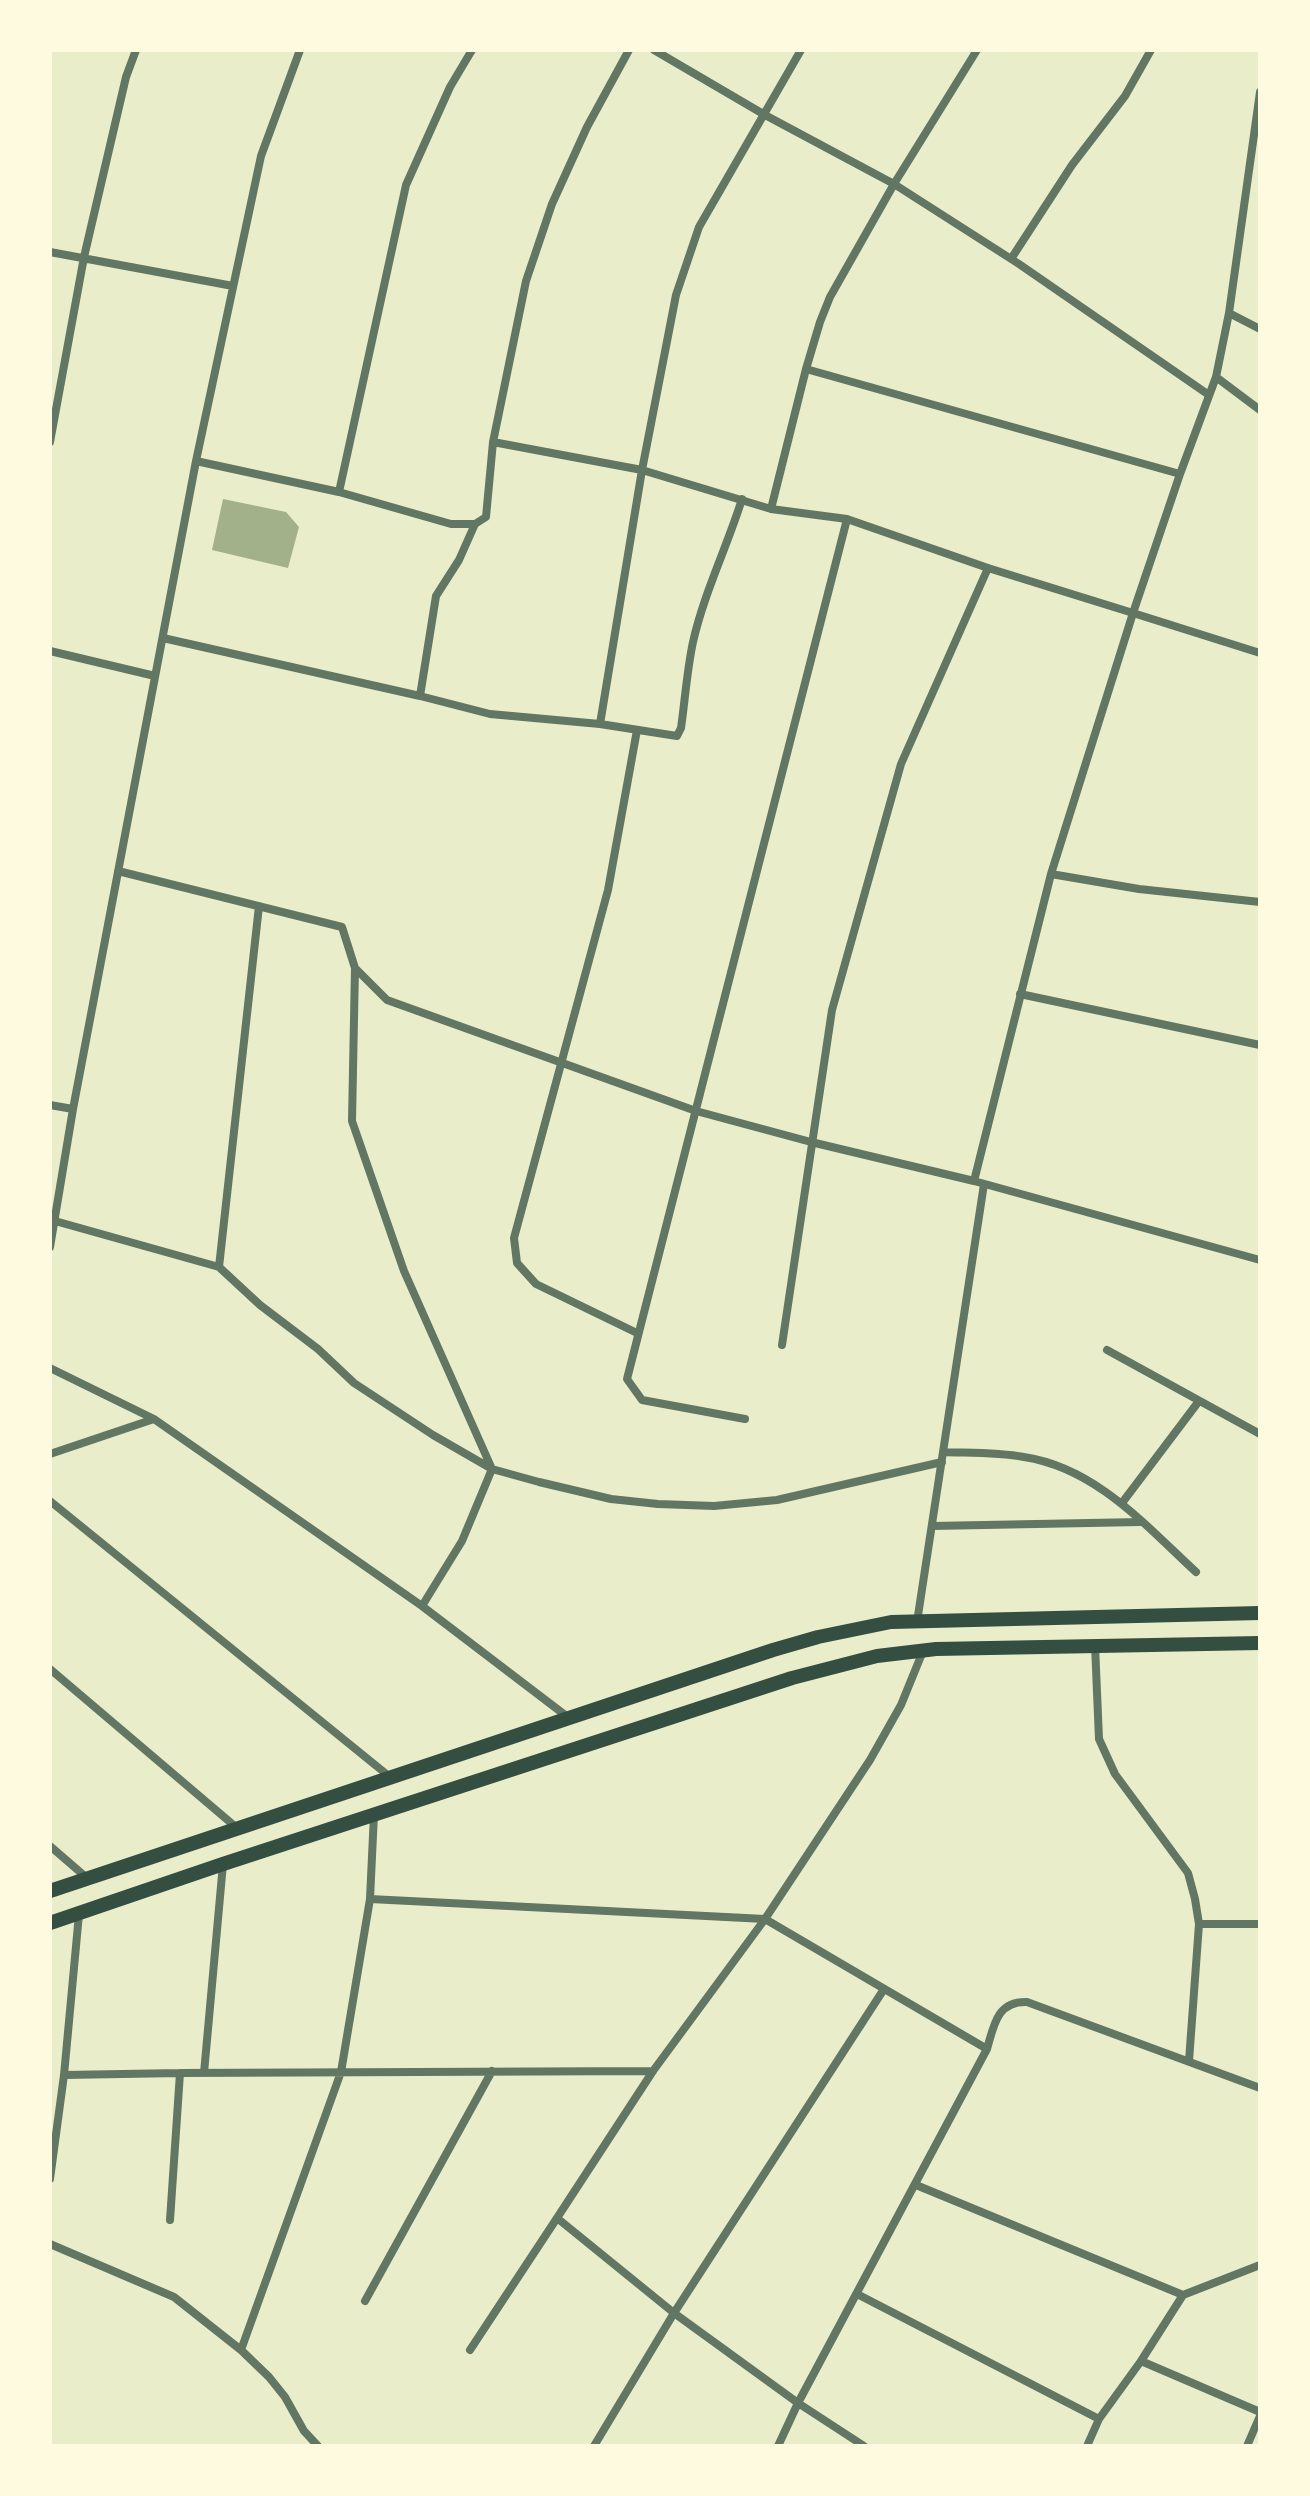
<!DOCTYPE html>
<html>
<head>
<meta charset="utf-8">
<style>
	body { margin:0 }
	#map { position:relative; width:1310px; height:2496px; overflow:hidden; background:#e9edc9; font-family:Rubik,sans-serif }
	canvas { display:block }
	.frame { position:absolute; inset:0; border:52px solid #fefae0; pointer-events:none }
</style>
</head>
<body>
<div id="map">
<canvas width="1310" height="2496"></canvas>
<div class="frame"></div>
</div>
<script>
const ctx = document.querySelector('canvas').getContext('2d');
ctx.lineJoin = 'round';
function fill(path, color) {
  ctx.fillStyle = color;
  ctx.fill(path, 'evenodd');
}
function trace(path, color, width, dash) {
  ctx.strokeStyle = color;
  ctx.lineWidth = width;
  ctx.lineCap = dash ? 'butt' : 'round';
  ctx.setLineDash(dash || []);
  ctx.stroke(path);
}
const water = new Path2D(`
	M223,499L286,512L299,527L288,568L212,550Z`);
const minor = new Path2D(`
	M654,50L765,115L894,184L1019,264L1209,395
	M1260,92L1229,313L1216,377L1180,474L1133,613L1260,653
	M50,252L233,286
	M1011,259L1072,165L1125,96L1151,50
	M1229,313L1260,329
	M806,369L1180,474
	M1216,377L1260,410
	M50,442L84,257L126,77L136,50
	M493,442L642,470L771,509L847,519L988,568L1133,613L1051,874L974,1181
	M196,461L339,492L451,524H475L486,517L493,442L526,281L552,204L587,127L629,50
	M339,492L406,185L450,87L472,50
	M771,509L806,369L820,322L830,297L894,184L977,50
	M163,638L420,696L490,714L600,724L677,736L681,728C685,700 687,670 693,642C704,593 727,547 742,499
	M50,651L155,676
	M420,696L436,596L459,560L475,524
	M600,724L642,470L676,295L699,227L801,50
	M637,730L608,890L514,1238L517,1263L536,1284L637,1333
	M118,871L342,927L355,968L387,1000L696,1111L811,1142L974,1181L1260,1260
	M1051,874L1139,889L1260,902
	M355,968L352,1121L404,1271L492,1469L462,1541L422,1606
	M1020,994L1260,1045
	M50,1105L73,1109
	M55,1221L219,1267L260,1305L318,1349L354,1383L433,1435L492,1469L539,1482L611,1499L658,1504L714,1506L777,1500L942,1462
	M50,1247L73,1109L196,461L261,156L300,50
	M219,1267L259,906
	M782,1345L832,1010L901,764L988,568
	M1107,1350L1260,1434
	M50,1368L154,1419
	M745,1419L642,1400L627,1379L847,519
	M943,1452C970,1453 997,1452 1024,1457C1096,1468 1145,1525 1196,1572
	M50,1454L154,1419L422,1606L569,1718
	M50,1501L390,1777
	M1122,1503L1199,1401
	M932,1526L1141,1522
	M917,1622L984,1184
	M1095,1645L1099,1739L1115,1774L1188,1873L1195,1899L1199,1924L1189,2061
	M923,1651L901,1705L870,1760L765,1919L987,2049
	M50,1669L237,1828
	M50,1846L87,1878
	M370,1899L765,1919L653,2071L557,2218L674,2313L798,2403L864,2446
	M1199,1924H1260
	M204,2073L223,1864
	M64,2075L180,2073L653,2071
	M50,2179L64,2075L79,1914
	M916,2185L1183,2295L1141,2361L1099,2419L1087,2446
	M170,2220L180,2073
	M50,2244L174,2297L241,2350L269,2377L285,2397L304,2431L318,2446
	M857,2294L1099,2419
	M1183,2295L1260,2265
	M365,2301L492,2071
	M241,2350L341,2072L370,1899L374,1814
	M470,2350L557,2218
	M1141,2361L1260,2412
	M594,2446L674,2313L884,1989
	M778,2446L798,2403L987,2049C994,2025 997,2001 1027,2002L1260,2088
	M1247,2446L1260,2416`);
const primary = new Path2D(`
	M50,1891L773,1650L818,1637L891,1622L1260,1613
	M50,1923L223,1864L792,1678L877,1656L936,1649L1260,1643`);
fill(water, '#a3b18a');
trace(minor, '#617663', 8);
trace(primary, '#344e41', 14);
</script>
</body>
</html>
